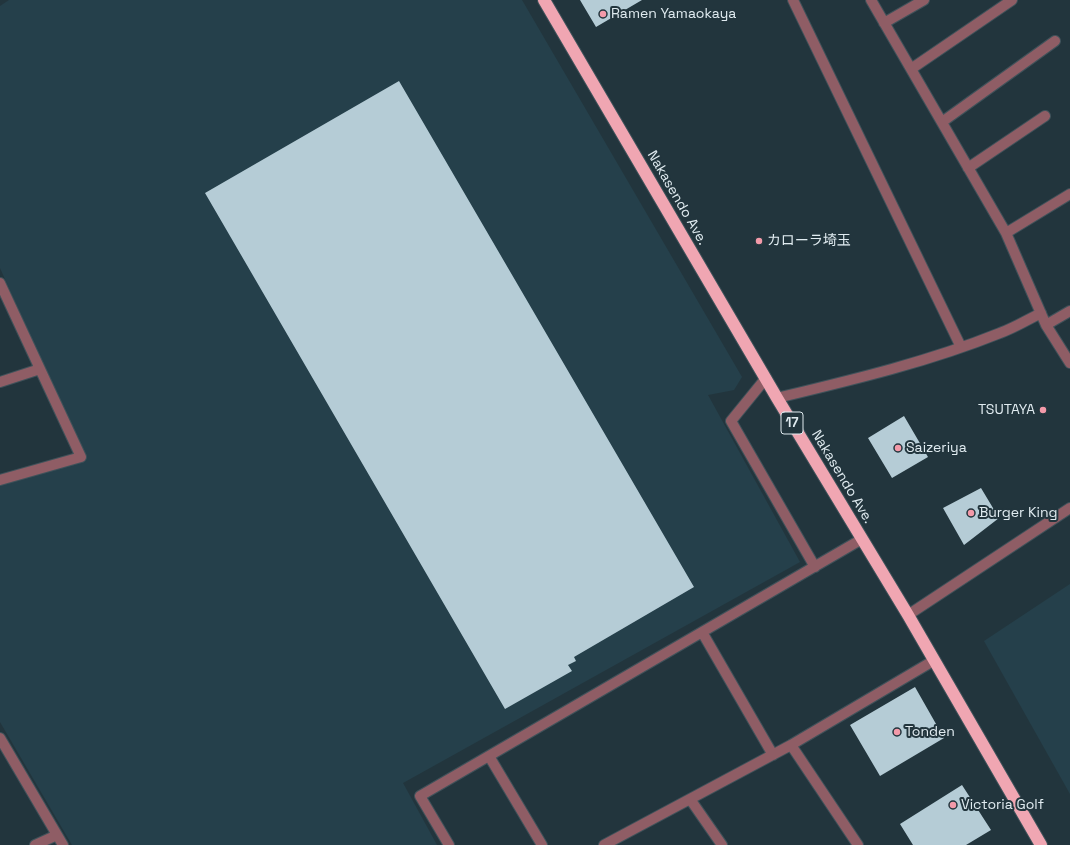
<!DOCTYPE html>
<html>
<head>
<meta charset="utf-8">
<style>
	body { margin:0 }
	canvas { display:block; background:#22353d }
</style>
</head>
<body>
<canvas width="1070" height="845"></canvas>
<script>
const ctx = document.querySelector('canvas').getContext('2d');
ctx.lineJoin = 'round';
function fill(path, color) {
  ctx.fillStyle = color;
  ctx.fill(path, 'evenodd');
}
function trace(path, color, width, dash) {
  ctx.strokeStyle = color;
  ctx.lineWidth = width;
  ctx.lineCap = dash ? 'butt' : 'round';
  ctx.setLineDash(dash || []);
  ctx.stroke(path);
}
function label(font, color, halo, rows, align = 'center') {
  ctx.font = font + ' "Space Grotesk","Noto Sans JP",sans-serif';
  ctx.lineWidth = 4;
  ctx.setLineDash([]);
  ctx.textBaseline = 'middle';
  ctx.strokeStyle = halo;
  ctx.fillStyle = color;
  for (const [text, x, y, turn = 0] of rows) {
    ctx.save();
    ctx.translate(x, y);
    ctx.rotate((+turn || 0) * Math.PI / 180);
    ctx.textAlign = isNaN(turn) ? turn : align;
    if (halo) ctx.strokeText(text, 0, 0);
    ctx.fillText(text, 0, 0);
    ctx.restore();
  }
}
const built = new Path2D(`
	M9,0H522L742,377L734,390L708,395L800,562L403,783L437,845H72L0,722V479L84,455L0,268V6Z
	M1070,584V794L984,641Z`);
const building = new Path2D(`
	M580,0H642L596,27Z
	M399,81L694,587L574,657L576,661L568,665L572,671L505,709L205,193Z
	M904,416L928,457L892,478L868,438Z
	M981,488L999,518L964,545L943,508Z
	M915,687L944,738L880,776L850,725Z
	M962,785L991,830L966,845H913L900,824Z`);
const minor = new Path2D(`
	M793,0L961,347
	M871,0L1006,233L1046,325L1070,363
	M884,23L924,0
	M911,69L1012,0
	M942,122L1055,41
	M968,168L1045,116
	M1006,233L1070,194
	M0,283L81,457L0,480
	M1046,325L1070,311
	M766,378L731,421L815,567
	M0,382L40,369
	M777,398C852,380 928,362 1000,333C1014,328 1027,320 1041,313
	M908,615L1070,508
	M702,632L773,755
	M0,738L63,845
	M791,745L858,845
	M489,756L542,845
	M690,799L722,845
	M35,845L57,835
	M449,845L420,796L862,539
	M604,845L791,745L933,661`);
const highway = new Path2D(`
	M544,0L777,398L908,615L1041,845`);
const markers = [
	[603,14,4,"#f39aa9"],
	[759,241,4,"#f39aa9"],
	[1043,410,4,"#f39aa9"],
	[898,448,4,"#f39aa9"],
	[971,513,4,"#f39aa9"],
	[897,732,4,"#f39aa9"],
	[953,805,4,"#f39aa9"]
];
const shields = [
	[792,423,22]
];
const shieldNames = [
	["17",792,423]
];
const poiNames = [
	["Ramen Yamaokaya",611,14],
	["カローラ埼玉",767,241],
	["TSUTAYA",1035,410,"right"],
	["Saizeriya",906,448],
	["Burger King",979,513],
	["Tonden",905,732],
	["Victoria Golf",961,805]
];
const streetNames = [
	["Nakasendo Ave.",677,198,60],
	["Nakasendo Ave.",842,477,59]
];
fill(built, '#25404b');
fill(building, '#b5ccd6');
trace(minor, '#40525a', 12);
trace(highway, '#40525a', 14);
trace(minor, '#8f5d65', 10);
trace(highway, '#f0a6b2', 12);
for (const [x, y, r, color] of markers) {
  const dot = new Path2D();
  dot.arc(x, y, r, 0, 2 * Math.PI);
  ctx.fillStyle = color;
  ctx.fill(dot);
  trace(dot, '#22353d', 1.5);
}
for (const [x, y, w] of shields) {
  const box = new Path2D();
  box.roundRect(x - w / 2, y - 11, w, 22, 3);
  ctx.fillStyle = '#22353d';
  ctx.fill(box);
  trace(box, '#e0ebf0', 1);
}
label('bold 13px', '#e0ebf0', null, shieldNames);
label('14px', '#e0ebf0', '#22353d', poiNames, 'left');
label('14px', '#e0ebf0', '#22353d', streetNames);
</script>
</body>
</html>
